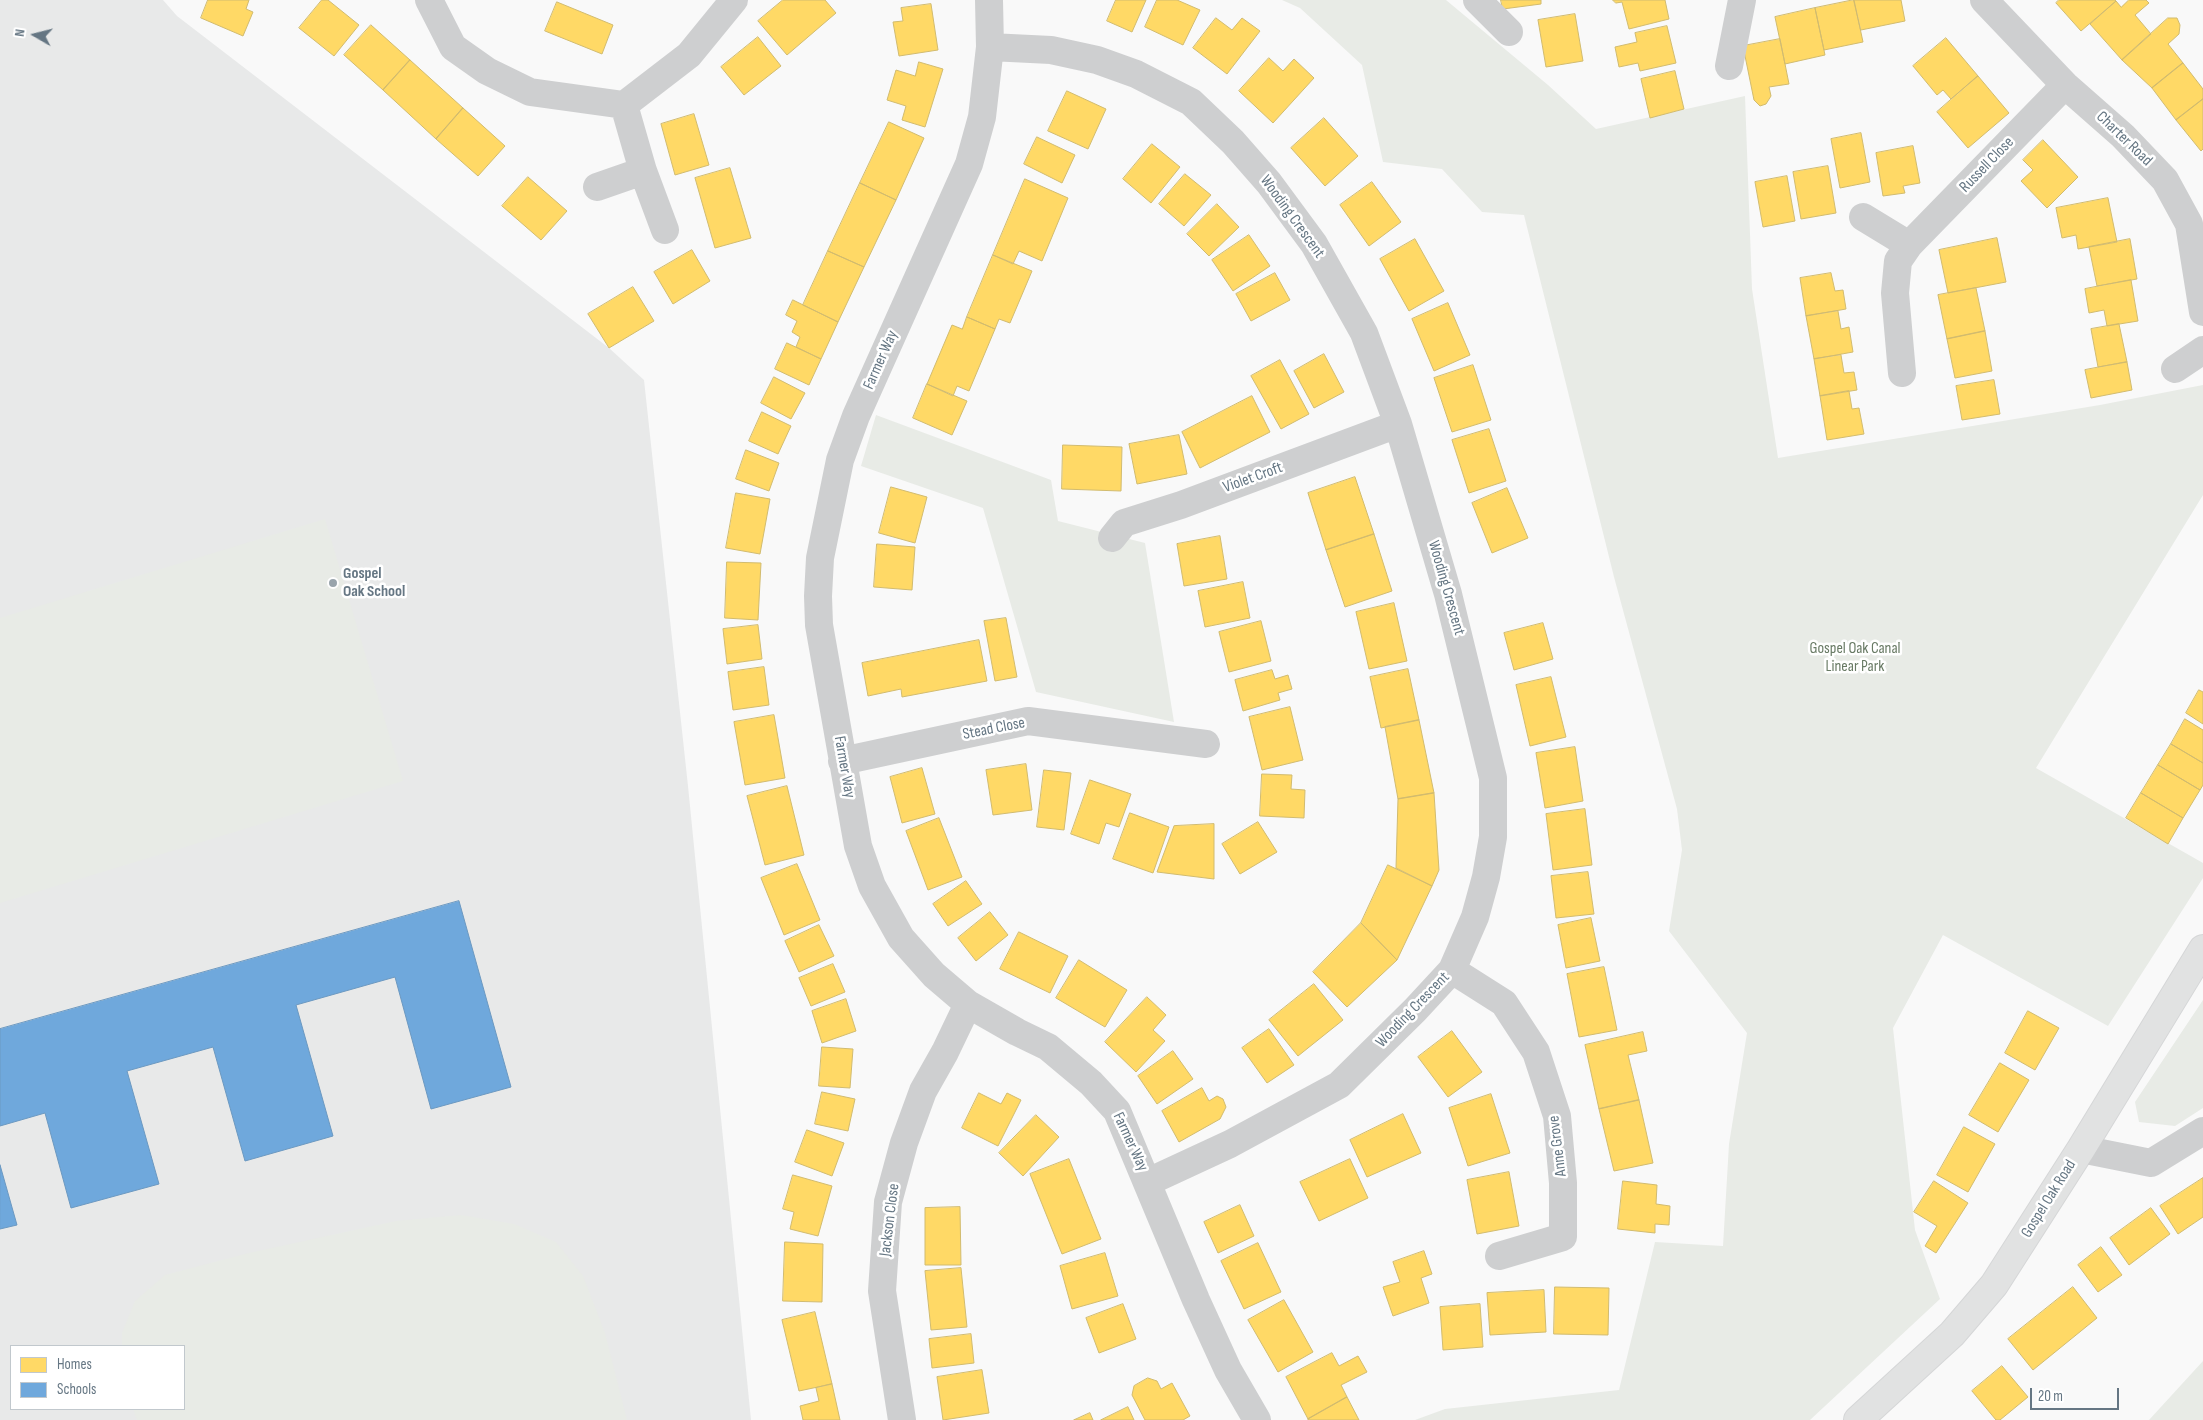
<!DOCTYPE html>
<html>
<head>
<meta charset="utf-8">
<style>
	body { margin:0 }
	#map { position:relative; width:2203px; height:1420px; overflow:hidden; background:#f9f9f9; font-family:"Sofia Sans Condensed",sans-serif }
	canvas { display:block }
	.legend { position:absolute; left:10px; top:1345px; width:175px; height:65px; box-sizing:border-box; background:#fff; border:1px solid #c1c8cd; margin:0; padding:6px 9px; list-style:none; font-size:15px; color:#657683 }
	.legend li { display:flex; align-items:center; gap:10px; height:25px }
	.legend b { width:25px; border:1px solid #c1c8cd }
	.north { position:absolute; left:10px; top:10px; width:50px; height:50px; -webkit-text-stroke:4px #fff; paint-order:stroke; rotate:278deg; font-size:14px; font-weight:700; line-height:20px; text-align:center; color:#657683 }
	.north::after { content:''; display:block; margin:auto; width:18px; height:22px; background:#657683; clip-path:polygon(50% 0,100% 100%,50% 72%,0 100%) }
	.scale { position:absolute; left:2030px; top:1388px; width:89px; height:22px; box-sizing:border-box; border:2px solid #657683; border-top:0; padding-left:6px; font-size:15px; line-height:18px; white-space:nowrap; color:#657683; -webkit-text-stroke:4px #fff; paint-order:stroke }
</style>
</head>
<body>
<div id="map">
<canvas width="2203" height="1420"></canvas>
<ul class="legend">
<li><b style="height:14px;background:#ffd966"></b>Homes</li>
<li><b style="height:14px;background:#6fa8dc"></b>Schools</li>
</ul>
<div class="north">N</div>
<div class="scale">20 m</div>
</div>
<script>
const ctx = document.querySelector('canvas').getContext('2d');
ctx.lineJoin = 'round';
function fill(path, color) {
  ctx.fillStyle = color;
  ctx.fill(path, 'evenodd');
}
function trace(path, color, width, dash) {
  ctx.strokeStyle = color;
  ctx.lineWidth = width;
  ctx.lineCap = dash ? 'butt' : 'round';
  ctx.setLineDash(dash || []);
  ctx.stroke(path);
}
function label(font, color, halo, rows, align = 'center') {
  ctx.font = font + ' "Sofia Sans Condensed",sans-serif';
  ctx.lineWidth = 5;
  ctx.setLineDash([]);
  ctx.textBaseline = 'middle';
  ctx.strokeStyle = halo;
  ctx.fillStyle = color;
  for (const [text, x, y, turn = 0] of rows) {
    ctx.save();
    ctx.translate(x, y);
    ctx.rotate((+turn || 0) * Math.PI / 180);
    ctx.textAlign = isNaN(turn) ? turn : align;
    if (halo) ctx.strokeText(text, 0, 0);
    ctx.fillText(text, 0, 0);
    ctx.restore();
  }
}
const built = new Path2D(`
	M0,0H163L177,16L609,348L644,380L688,786L751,1420H0ZM11,1346H184V1409H11Z`);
const green = new Path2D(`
	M1282,0H1446L1548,85L1596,129L1745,96L1752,289L1778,458L2100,405L2203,385V495L2036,768L2203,863V878L2108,1026L1943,935L1893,1028L1915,1230L1940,1299L1810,1420H1415L1445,1409L1619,1390L1655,1242L1723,1246L1729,1144L1747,1033L1669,931L1682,850L1677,809L1614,577L1524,215L1482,212L1442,169L1383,162L1362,65L1300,8Z
	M876,415L1051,480L1058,521L1145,543L1174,722L1036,692L983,508L861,466Z
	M325,519L403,781L0,903V618Z
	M2203,1000V1108L2175,1126L2139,1122L2135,1102Z
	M461,1215L514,1224L556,1242L583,1276L605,1333L627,1420H137L133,1409H184V1346H122V1333L135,1301L165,1275L249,1253L396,1221Z
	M2203,1361V1420H2149Z`);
const homes = new Path2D(`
	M208,0H249L246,9L253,12L243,36L201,18Z
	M322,0H328L359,25L334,56L299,28Z
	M783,0H825L836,13L787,55L758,21Z
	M1116,0H1146L1132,32L1107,21Z
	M1157,0H1177L1200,10L1183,45L1145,27Z
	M1501,0H1541V4L1503,9Z
	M1613,0H1665L1669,19L1629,29L1622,2L1616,3Z
	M1854,0L1863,42L1824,50L1815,8Z
	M1854,0H1901L1905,21L1861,30Z
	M2059,0H2115L2116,1L2081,31L2056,3Z
	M2129,0H2146L2149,3L2135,15L2151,34L2122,60L2090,24L2116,1L2121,7Z
	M557,2L613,25L602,54L545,31Z
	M931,4L938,50L899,56L893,22L903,21L901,8Z
	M1815,8L1825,55L1785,64L1775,17Z
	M1575,14L1583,61L1546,67L1538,20Z
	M1216,18L1232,30L1242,18L1260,31L1227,74L1193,48Z
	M2168,18H2177L2180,25L2179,34L2168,44L2183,63L2152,88L2122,60Z
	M371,25L410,60L383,90L344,55Z
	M1667,26L1676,63L1640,71L1638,63L1619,67L1615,47L1637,42L1635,33Z
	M758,37L781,66L744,95L721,67Z
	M1946,38L1978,76L1951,99L1943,90L1937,95L1913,66Z
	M1780,39L1789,84L1769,87L1771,96L1766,104L1760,106L1754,100L1743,46Z
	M1269,58L1283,71L1294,59L1314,78L1273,123L1239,91Z
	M410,60L463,108L436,139L383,90Z
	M919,62L943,69L925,127L902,120L906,106L887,100L896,70L915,76Z
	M2183,63L2203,89V99L2176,120L2152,88Z
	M1675,71L1684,109L1650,118L1641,79Z
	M1978,76L2009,113L1968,148L1937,112Z
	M1067,91L1106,109L1088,149L1048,131Z
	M2203,99V149L2201,151L2176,120Z
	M463,108L505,146L478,176L436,139Z
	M694,114L709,165L675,175L661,124Z
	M1324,118L1358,156L1325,186L1291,148Z
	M889,122L924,138L896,200L860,183Z
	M1861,133L1870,182L1840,188L1831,139Z
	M1037,137L1075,155L1062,183L1024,164Z
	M2043,140L2078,177L2047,208L2021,181L2033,170L2023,160Z
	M1152,144L1180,167L1151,203L1123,179Z
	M1913,146L1920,183L1903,186L1905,193L1883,196L1876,153Z
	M1828,166L1836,213L1801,219L1793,172Z
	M730,168L751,238L715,248L695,178Z
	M1185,174L1211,195L1184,226L1159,204Z
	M1787,176L1795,221L1763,227L1755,182Z
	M528,177L567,211L541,240L502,206Z
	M1025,179L1068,198L1042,261L1019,251L1013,264L993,255Z
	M1372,182L1401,222L1369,246L1340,205Z
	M860,183L896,200L864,267L828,251Z
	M2108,198L2117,242L2078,249L2076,235L2062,238L2056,208Z
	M1217,204L1239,227L1209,256L1187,234Z
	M1249,235L1270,266L1233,291L1212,260Z
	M1997,238L2006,282L1948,293L1939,250Z
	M1415,239L1444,291L1409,311L1380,259Z
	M2130,239L2137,279L2097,286L2089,247Z
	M692,250L710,281L673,304L654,272Z
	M828,251L864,267L838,322L803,305Z
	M993,255L1032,271L1010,323L999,319L995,329L967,317Z
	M1275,273L1290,300L1251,321L1236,294Z
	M1831,273L1835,291L1843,290L1846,309L1806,316L1800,278Z
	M2131,280L2138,321L2107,326L2104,310L2089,313L2085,289Z
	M633,287L654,321L609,348L588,314Z
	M1976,288L1985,331L1947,339L1938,295Z
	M793,300L838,322L821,359L796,347L800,337L792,332L797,321L786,315Z
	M1448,303L1470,355L1434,371L1412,319Z
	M1838,311L1841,329L1849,327L1853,352L1814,359L1806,316Z
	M967,317L995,329L969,391L957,386L953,396L927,384L952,325L962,329Z
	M2119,324L2127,362L2098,367L2091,329Z
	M1985,331L1992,371L1955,378L1947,339Z
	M787,343L821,359L809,385L775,369Z
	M1324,354L1344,392L1314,408L1294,371Z
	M1841,355L1844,373L1854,372L1857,390L1820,396L1814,359Z
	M1280,360L1309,414L1281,429L1251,376Z
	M2127,362L2132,390L2091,398L2085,370Z
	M1473,365L1491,420L1452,432L1434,378Z
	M774,377L805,393L791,419L761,403Z
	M1994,380L2000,414L1962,420L1956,386Z
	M927,384L967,401L952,435L913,418Z
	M1849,391L1852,409L1859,408L1864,434L1827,440L1820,396Z
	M1252,396L1270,432L1200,468L1182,432Z
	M762,412L791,426L778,454L749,441Z
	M1489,429L1506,481L1469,493L1452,440Z
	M1179,435L1187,474L1137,484L1129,444Z
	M1063,445L1122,447L1121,491L1062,489Z
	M746,450L779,463L769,491L736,479Z
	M1355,477L1374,534L1326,550L1308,493Z
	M891,487L927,497L915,543L879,533Z
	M1507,488L1528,538L1492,553L1472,503Z
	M736,493L770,499L760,554L726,548Z
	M1374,534L1392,591L1345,607L1326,550Z
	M1220,536L1227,579L1184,586L1177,544Z
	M877,544L915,547L912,590L874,587Z
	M727,562L761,563L758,620L725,618Z
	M1243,582L1250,618L1205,627L1198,591Z
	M1394,603L1407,661L1369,669L1356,612Z
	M1006,618L1017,677L995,681L984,621Z
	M1261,621L1271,661L1229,672L1219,632Z
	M1543,623L1553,659L1514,670L1504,633Z
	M758,625L762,659L727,664L723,629Z
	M979,640L987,681L902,697L901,689L868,696L862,663Z
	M764,667L769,705L733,710L728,672Z
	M1408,669L1419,720L1381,728L1370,677Z
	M1272,670L1275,679L1288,675L1292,689L1278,693L1280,700L1243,711L1235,680Z
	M1551,677L1566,737L1530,746L1516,685Z
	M2199,690L2203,692V724L2186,713Z
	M1290,707L1303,760L1262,770L1249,717Z
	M774,715L785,778L745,785L734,722Z
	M2185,719L2203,730V763L2171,744Z
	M1419,720L1434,793L1398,799L1385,727Z
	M2171,744L2203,763V785L2200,790L2158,765Z
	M1575,747L1583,801L1545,808L1536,753Z
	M1026,764L1032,810L993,815L986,770Z
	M2158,765L2200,790L2183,818L2141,793Z
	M922,768L935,814L902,823L890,777Z
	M1044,770L1071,773L1064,830L1037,827Z
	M1262,774L1292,775L1291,789L1305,790L1304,818L1260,816Z
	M1090,780L1131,794L1119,827L1106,823L1099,844L1071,834Z
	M787,786L804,855L765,865L747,796Z
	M1434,793L1439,870L1432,886L1396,868L1398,799Z
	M2141,793L2183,818L2168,844L2126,818Z
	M1585,809L1592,865L1553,870L1546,814Z
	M1130,813L1169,827L1153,873L1113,859Z
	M939,818L962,877L928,890L906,831Z
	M1258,822L1277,852L1240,874L1222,844Z
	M1214,824V879L1157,872L1174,826Z
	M797,864L820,920L784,935L761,878Z
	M1388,865L1432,886L1397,960L1361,923Z
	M1588,872L1594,914L1556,918L1551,876Z
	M966,881L982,904L948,926L933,904Z
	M990,912L1008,935L976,961L958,938Z
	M1591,918L1600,961L1566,968L1558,925Z
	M1361,923L1397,960L1347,1007L1313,972Z
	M819,925L834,956L799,972L785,941Z
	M1019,932L1068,956L1050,993L1000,969Z
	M1079,960L1127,990L1105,1027L1056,998Z
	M833,964L845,992L811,1006L799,978Z
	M1604,967L1617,1030L1579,1037L1567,974Z
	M1314,984L1343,1020L1298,1056L1269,1020Z
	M1147,997L1166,1015L1153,1030L1165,1041L1136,1072L1105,1042Z
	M846,999L856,1031L822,1043L812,1011Z
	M2028,1011L2059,1028L2035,1070L2005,1053Z
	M1269,1029L1294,1065L1267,1083L1242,1048Z
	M1452,1031L1482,1072L1448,1097L1418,1057Z
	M1643,1032L1647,1051L1628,1055L1639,1100L1599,1109L1585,1045Z
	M822,1047L853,1049L850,1088L819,1086Z
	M1173,1051L1193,1079L1157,1104L1138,1076Z
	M2000,1063L2029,1080L1998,1132L1969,1115Z
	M1202,1088L1209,1101L1217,1096L1223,1099L1226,1107L1220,1119L1179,1142L1162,1111Z
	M822,1092L855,1099L848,1131L815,1124Z
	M979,1093L1001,1104L1007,1093L1021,1100L998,1146L962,1128Z
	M1491,1094L1510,1153L1468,1166L1449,1108Z
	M1639,1100L1653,1163L1614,1171L1599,1109Z
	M1403,1114L1421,1153L1367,1177L1350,1140Z
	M1036,1115L1059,1137L1023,1176L999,1153Z
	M1964,1127L1995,1144L1968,1192L1937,1175Z
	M807,1130L844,1143L832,1176L795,1162Z
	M1069,1159L1101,1239L1062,1254L1030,1174Z
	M1350,1159L1368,1198L1319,1221L1300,1182Z
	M1509,1172L1519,1226L1477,1234L1467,1180Z
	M793,1175L832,1186L818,1236L790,1229L794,1212L783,1209Z
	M2203,1178V1217L2178,1234L2160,1206Z
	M1623,1181L1657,1185L1656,1204L1670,1206L1669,1225L1655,1224V1233L1618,1229Z
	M1934,1181L1968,1203L1936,1253L1925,1246L1937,1226L1914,1212Z
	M1240,1205L1254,1236L1218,1253L1204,1222Z
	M960,1207L961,1265H925V1208Z
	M2151,1208L2170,1234L2129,1265L2110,1238Z
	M785,1242L823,1244L822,1302L783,1301Z
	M1258,1243L1281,1292L1244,1309L1221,1261Z
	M2101,1247L2122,1275L2098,1292L2078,1265Z
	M1424,1251L1432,1274L1421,1278L1429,1303L1393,1316L1383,1287L1400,1282L1393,1262Z
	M1105,1253L1118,1296L1072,1309L1060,1266Z
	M961,1268L967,1327L931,1330L925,1271Z
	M1555,1287L1609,1288L1608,1335L1554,1334Z
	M2073,1287L2097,1318L2033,1370L2008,1339Z
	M1544,1290L1546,1332L1490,1335L1487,1293Z
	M1284,1300L1313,1352L1278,1372L1248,1320Z
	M1123,1304L1136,1339L1099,1353L1086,1318Z
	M1480,1304L1483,1347L1443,1350L1440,1307Z
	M815,1312L832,1384L799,1391L782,1320Z
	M971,1334L974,1363L932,1368L929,1339Z
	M1332,1353L1339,1366L1358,1356L1367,1372L1341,1385L1347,1397L1308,1419L1286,1377Z
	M2002,1366L2028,1397L2000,1420H1996L1972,1391Z
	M982,1370L989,1413L943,1420L937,1377Z
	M1148,1378L1157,1381L1161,1389L1172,1383L1190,1416L1183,1420H1145L1132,1395L1134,1386Z
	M832,1384L840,1420H803L800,1406L819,1401L816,1388Z
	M1347,1397L1359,1420H1308V1419Z
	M1128,1407L1134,1420H1101Z
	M1090,1413L1093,1420H1074Z`);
const schools = new Path2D(`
	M459,901L511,1087L431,1109L395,977L296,1005L333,1136L245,1161L213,1047L127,1071L159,1184L71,1208L45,1113L0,1126V1029Z
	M0,1165L17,1225L0,1229Z`);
const minor = new Path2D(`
	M429,0L453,47L487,71L530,92L624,105
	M989,0L990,47L982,117L969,164L856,416L840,460L820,558L818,596L819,625L858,846L872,886L901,938L934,975L968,1004L1017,1032L1048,1047L1091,1083L1117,1111L1196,1300L1228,1370L1257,1420
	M1477,0L1509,32
	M1984,0L2065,85L2123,136L2165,180L2189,224L2203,312
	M990,47L1051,50L1097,60L1136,74L1191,102L1233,142L1269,183L1314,244L1364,333L1398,424L1448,594L1493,778V837L1486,877L1475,917L1452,970L1415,1010L1339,1085L1230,1144L1148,1182
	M1729,66L1742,0
	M597,187L643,171
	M1863,217L1909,245
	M665,230L643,171L624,105L689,55L734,0
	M2175,369L2203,350
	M1902,373L1895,293L1898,261L1909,245L2065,85
	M1112,538L1124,523L1181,505L1398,424
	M842,761L1028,721L1206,744
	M1452,970L1504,1003L1536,1052L1557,1116L1563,1183V1237L1499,1256
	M2081,1149L2151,1163L2203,1131
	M902,1420L882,1291L888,1202L904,1143L923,1091L945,1052L968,1004`);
const primary = new Path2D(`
	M1858,1420L1952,1334L1994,1285L2081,1149L2203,949`);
const markers = [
	[333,583,5,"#99a4ac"]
];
const streetNames = [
	["Charter Road",2124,139,44],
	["Russell Close",1987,165,-46],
	["Wooding Crescent",1292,217,54],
	["Farmer Way",881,360,-66],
	["Violet Croft",1253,478,-20],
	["Wooding Crescent",1446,588,74],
	["Stead Close",994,729,-11],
	["Farmer Way",844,767,80],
	["Wooding Crescent",1413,1010,-46],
	["Farmer Way",1130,1142,65],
	["Anne Grove",1558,1146,-97],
	["Gospel Oak Road",2049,1199,-58],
	["Jackson Close",890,1220,-83]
];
const poiNames = [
	["Gospel",343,574],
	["Oak School",343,592]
];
const parkNames = [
	["Gospel Oak Canal",1855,649],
	["Linear Park",1855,667]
];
fill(built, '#e8e9e9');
fill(green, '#e8ebe6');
fill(homes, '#ffd966');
trace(homes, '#d1bb6f', 1);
fill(schools, '#6fa8dc');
trace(schools, '#6c99c1', 1);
trace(primary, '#d5d6d7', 30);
trace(minor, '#cecfd0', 28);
trace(primary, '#e1e2e2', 28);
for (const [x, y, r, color] of markers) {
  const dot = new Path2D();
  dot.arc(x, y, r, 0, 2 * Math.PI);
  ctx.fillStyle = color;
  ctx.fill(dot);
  trace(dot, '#fff', 2);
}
label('16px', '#657683', '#fff', streetNames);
label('bold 16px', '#657683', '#fff', poiNames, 'left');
label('16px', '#687a64', '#fff', parkNames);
</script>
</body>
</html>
